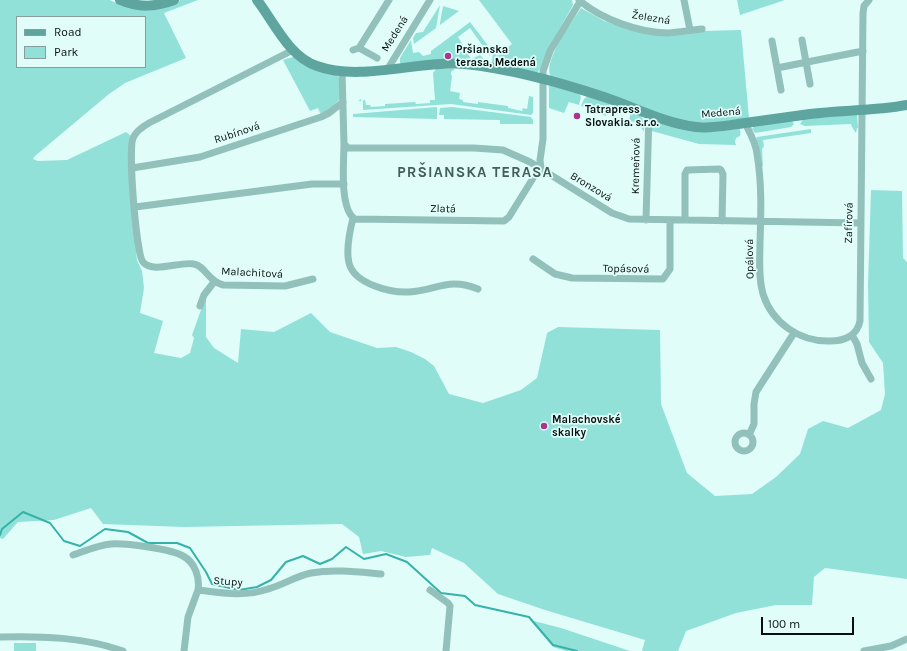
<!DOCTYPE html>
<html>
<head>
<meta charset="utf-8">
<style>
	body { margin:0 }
	#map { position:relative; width:907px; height:651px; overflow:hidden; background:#e0fdfa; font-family:Karla,sans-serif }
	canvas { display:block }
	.legend { position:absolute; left:16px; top:16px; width:130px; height:52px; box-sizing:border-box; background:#e0fdfa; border:1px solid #899e9c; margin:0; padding:5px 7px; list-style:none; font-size:12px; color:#07100f }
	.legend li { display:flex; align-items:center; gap:8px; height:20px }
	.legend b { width:20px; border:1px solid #899e9c }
	.scale { position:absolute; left:761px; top:617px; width:93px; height:18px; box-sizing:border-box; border:2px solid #07100f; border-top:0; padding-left:5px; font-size:12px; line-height:14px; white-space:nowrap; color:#07100f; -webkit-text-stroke:3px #e0fdfa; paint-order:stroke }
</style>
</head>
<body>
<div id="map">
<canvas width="907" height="651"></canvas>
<ul class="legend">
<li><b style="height:5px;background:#5da59e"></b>Road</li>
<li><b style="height:11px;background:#92e1d9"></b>Park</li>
</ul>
<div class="scale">100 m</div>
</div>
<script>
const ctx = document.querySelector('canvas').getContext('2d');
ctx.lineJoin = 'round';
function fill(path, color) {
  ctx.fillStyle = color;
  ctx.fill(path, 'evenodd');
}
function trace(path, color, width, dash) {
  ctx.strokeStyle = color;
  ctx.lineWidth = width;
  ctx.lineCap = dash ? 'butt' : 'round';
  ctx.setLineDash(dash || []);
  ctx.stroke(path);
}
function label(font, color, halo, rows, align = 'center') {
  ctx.font = font + ' Karla,sans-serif';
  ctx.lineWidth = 3.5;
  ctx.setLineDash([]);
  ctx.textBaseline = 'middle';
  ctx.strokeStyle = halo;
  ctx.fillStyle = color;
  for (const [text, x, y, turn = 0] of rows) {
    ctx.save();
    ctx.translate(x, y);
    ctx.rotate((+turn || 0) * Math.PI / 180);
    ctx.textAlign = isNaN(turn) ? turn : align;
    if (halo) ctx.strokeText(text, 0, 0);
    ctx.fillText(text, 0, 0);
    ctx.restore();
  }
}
const green = new Path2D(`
	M0,0H110L118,4L166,7L180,0H198L164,13L186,58L125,83L109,94L35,156L33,159L38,161L67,160L126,132L130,135L128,151L130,193L137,260L142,271L144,288L140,313L163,321L154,353L181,358L190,353L194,338L192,335L206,296V337L214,348L238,363L241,329L274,332L311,313L330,332L377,348L396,347L411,352L425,359L434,366L449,394L483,403L521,390L537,378L547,333L558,327L660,330L661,404L687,473L715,496L752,494L776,477L800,454L808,429L823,421L848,428L881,410L885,394L883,363L869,342L868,285L871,190L902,191L903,258L907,262V579L825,568L814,577L812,605H776L736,613L686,631L678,651H642L645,640L545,610L498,594L464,563L432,548L430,555L406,557L381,551L363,554L359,537L342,524L184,527L103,524L91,508L54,520L18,522L3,539L0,538ZM17,17H145V67H17Z
	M479,0H572L573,5L548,49L540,69L537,73L492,63L493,51L497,56L512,44Z
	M737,0H785L740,15Z
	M440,5L436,28L414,44L413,38L416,33L423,32Z
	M443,6L459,11L440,25V23Z
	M581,8L604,21L627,29L702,31L741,30L749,118L712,123L685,122L552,78C540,64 573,21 581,8Z
	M470,22L490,48V56L470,28L458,37L471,59L480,55L483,58V62L451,58L403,65L400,63V58L411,40L413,53L419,52L423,56L431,54V51Z
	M293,57L336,73L340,80V99L328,111L320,113L318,108L310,111L283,60Z
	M436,69H455L451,72V75L452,76L450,91L460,93L459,99L463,100V102L478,104V102L508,106V108L522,111L523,108L527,109L529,96L533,97V113L531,115L451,104L363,110V101H358L361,99V101L365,100L366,105H370L371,107L385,106V104L415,102L416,104L430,103V100H435L433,73Z
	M549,86H551L579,93L581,97L579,105L569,102L564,113L549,108Z
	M588,96L608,103L610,105L606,116L590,111L591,109L581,106L584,99Z
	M437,107V119L353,117V114Z
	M452,107L531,117L533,120V124H500V120L444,119V115H439L440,108Z
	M631,112C645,117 644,118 644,132L639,124L629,120Z
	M857,115L858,128H857L856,133L852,127L851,124L805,126L800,124L804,118Z
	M655,121L737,127C741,130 741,132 740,136L736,138L735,142L736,145L699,144L652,131V123Z
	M792,121L794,124L791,127L755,133L752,129L755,125Z
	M811,129V133L763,140L764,146L762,149L763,166H761L756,139L757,137Z
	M530,620L561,628L630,651H566L553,647Z
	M14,643H36V651H14Z`);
const stream = new Path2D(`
	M0,535L2,529L23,512L50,523L64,541L80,546L105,529L128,532L148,543H177L190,548L206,572L212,584L239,590L257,587L271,580L286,562L303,556L320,564L332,559L346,547L364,559L386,554L407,562L441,593L465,596L475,605L529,617L553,645L577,651`);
const street = new Path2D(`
	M579,0C601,19 639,33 668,33C680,32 691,30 702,29
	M684,0L690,30
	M802,40L810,84
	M772,41L781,90
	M359,48L377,58
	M293,50L149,123C142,127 136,131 133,138C128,149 136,254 143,262C153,274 180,261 194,264C205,266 208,281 223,285L285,286L313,279
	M353,50L359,48L389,0
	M777,68L863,51
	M387,70L430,0
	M342,71L344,144L348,148H474L503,150L530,162L612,213L629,219L860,223
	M745,123C750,133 756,143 757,154C762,183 761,213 760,242C760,259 758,277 763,294C772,323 800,342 830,341C844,341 857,336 860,321L863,13L864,6L869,0
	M344,144C344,161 339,209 355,219L504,221L509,217L535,175L541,168
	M132,168L200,157L321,117L329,113L343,102
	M541,168L540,160L543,139V71L550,51L581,0
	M135,207L312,184H344
	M353,218C350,230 346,251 349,263C354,284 391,293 409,292C437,290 449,277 478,289
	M646,220L649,113
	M685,220V174L687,170L719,169L721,170L723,174L722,221
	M533,259L555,274L572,278L663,279L670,269V220
	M200,306L204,295L214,282
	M852,335L857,344L862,363L871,379
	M735 442a9 9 0 1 1 18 0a9 9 0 1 1-18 0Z
	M749,435L754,424V404L756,392L794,333
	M73,555C85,551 98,545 111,544C125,543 172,549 183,556C195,562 200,578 198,590C222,593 245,597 268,589C283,585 296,576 311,573C334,569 358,572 381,574
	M430,590L448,603L450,606L446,651
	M0,637C41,636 84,637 123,651
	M184,651L188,617L198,590
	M864,651L891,646L907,639`);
const secondary = new Path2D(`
	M120,0C139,8 155,7 174,0
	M257,0C274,22 289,57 317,66C361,82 419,60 465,64C512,69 559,82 604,97C634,107 664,123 696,127C712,129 729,125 745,123C766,120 788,117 810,114C842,110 875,111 907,105`);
const markers = [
	[448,56,4,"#a8358f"],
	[577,116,4,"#a8358f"],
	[544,426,4,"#a8358f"]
];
const streetNames = [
	["Železná",651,18,9],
	["Medená",395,34,-58],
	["Medená",721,113,-5],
	["Rubínová",237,133,-18],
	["Kremeňová",636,166,-89],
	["Bronzová",591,187,31],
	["Zlatá",443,209,1],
	["Zafírová",849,223,-89],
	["Opálová",750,259,-91],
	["Topásová",626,269,1],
	["Malachitová",252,273,3],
	["Stupy",228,582,4]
];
const poiNames = [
	["Pršianska",456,50],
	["terasa, Medená",456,63],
	["Tatrapress",585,110],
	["Slovakia. s.r.o.",585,123],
	["Malachovské",552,420],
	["skalky",552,433]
];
const districtNames = [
	["PRŠIANSKA TERASA",475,173]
];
fill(green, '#92e1d9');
trace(stream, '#35b3aa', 2);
trace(street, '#92c0bb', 7);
trace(secondary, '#5da59e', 10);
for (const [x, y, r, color] of markers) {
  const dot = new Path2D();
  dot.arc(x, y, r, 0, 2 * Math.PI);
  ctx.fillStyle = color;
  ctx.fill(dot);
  trace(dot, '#e0fdfa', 1.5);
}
label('11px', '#07100f', '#e0fdfa', streetNames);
label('bold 11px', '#07100f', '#e0fdfa', poiNames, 'left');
ctx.letterSpacing = '1px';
label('bold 15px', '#435d5a', '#e0fdfa', districtNames);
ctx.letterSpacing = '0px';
</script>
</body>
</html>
